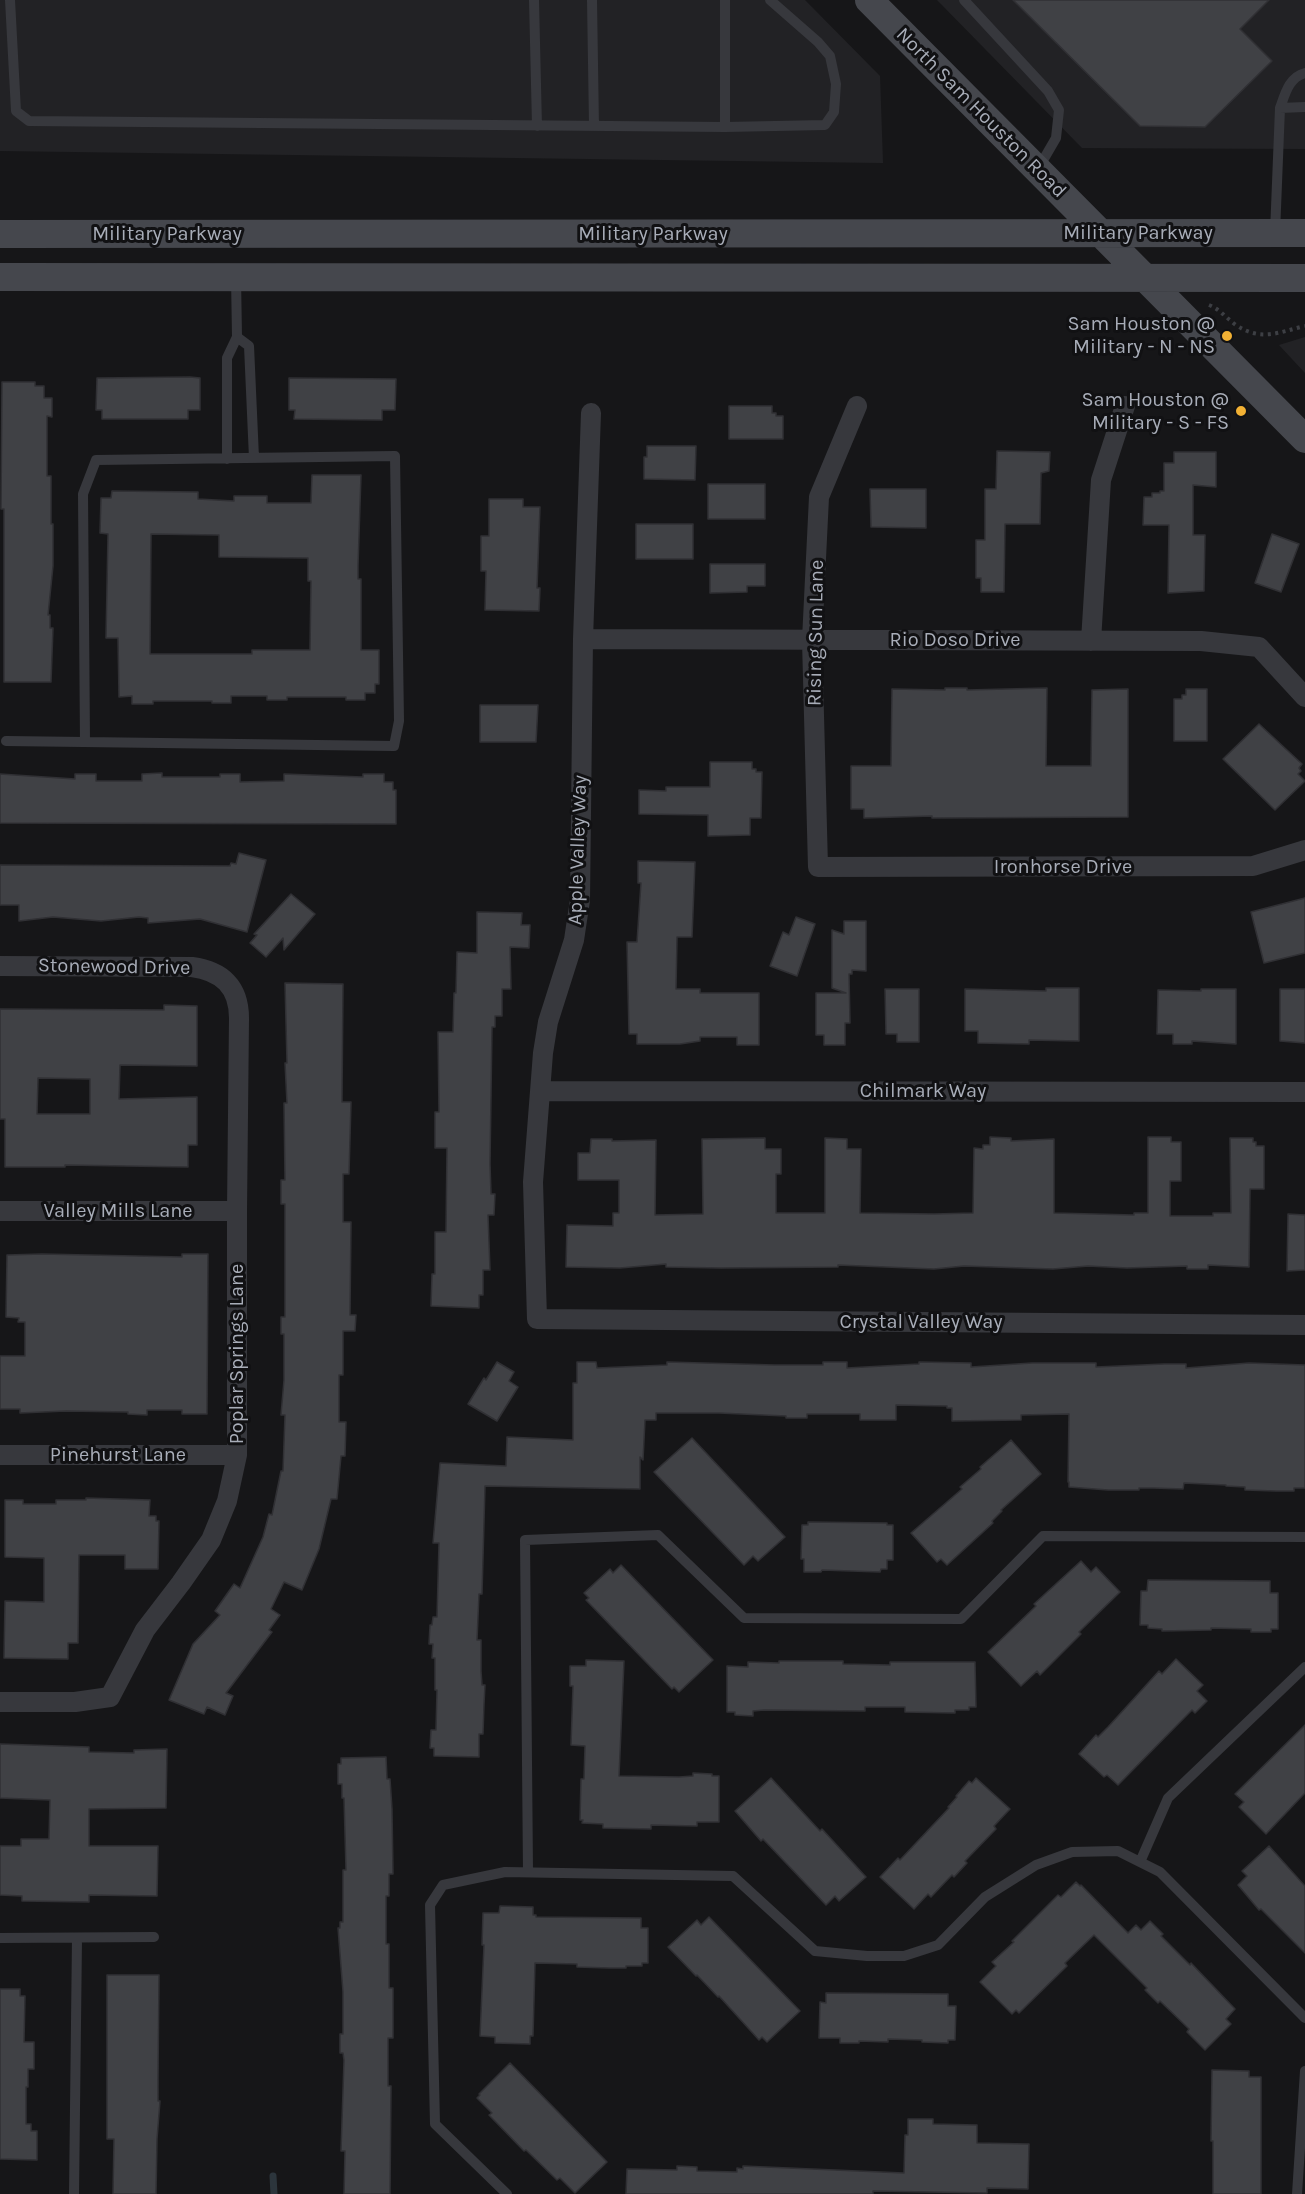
<!DOCTYPE html>
<html>
<head>
<meta charset="utf-8">
<style>
	body { margin:0 }
	canvas { display:block; background:#161618 }
</style>
</head>
<body>
<canvas width="1305" height="2194"></canvas>
<script>
const ctx = document.querySelector('canvas').getContext('2d');
ctx.lineJoin = 'round';
function fill(path, color) {
  ctx.fillStyle = color;
  ctx.fill(path, 'evenodd');
}
function trace(path, color, width, dash) {
  ctx.strokeStyle = color;
  ctx.lineWidth = width;
  ctx.lineCap = dash ? 'butt' : 'round';
  ctx.setLineDash(dash || []);
  ctx.stroke(path);
}
function label(font, color, halo, rows, align = 'center') {
  ctx.font = font + ' Karla,sans-serif';
  ctx.lineWidth = 6;
  ctx.setLineDash([]);
  ctx.textBaseline = 'middle';
  ctx.strokeStyle = halo;
  ctx.fillStyle = color;
  for (const [text, x, y, turn = 0] of rows) {
    ctx.save();
    ctx.translate(x, y);
    ctx.rotate((+turn || 0) * Math.PI / 180);
    ctx.textAlign = isNaN(turn) ? turn : align;
    if (halo) ctx.strokeText(text, 0, 0);
    ctx.fillText(text, 0, 0);
    ctx.restore();
  }
}
const built = new Path2D(`
	M0,0H805L880,76L883,163L0,151Z
	M937,0H1305V149L1082,148Z
	M1305,337V373L1279,345Z`);
const stream = new Path2D(`
	M273,2176L274,2194`);
const building = new Path2D(`
	M1013,0H1269L1240,29L1272,61L1205,127L1140,126Z
	M190,377L200,378V410H188V419H102V410H96L97,378Z
	M289,378L396,379L395,410H382V420L294,419L295,410H289Z
	M2,382H35V386H44V398H52V417L47,416V476H51V524H53V566L48,615H50V628H53L51,682H4V509H1Z
	M729,406H772V413H776V416H783V439H729Z
	M647,446H696L695,480L644,479V457H647Z
	M997,451L1050,452L1049,471L1041,473L1040,524H1005L1004,592H981V578H976V540H985V489H996Z
	M1174,452H1216V487L1193,485V535H1205L1204,591L1168,593L1169,525H1143L1144,497H1152V493H1160V491H1164V463H1174Z
	M312,475H361L358,566V579H361V650H379V684H375V693H365V700H346V697H287V700H267V696H231V703H212V701H153V704H132V696L119,697L118,638H106L108,534L100,533L101,498H111L112,491L198,492V499L234,501V496H267V503H311ZM151,534L219,535V557L308,558V581H311L310,650H252V654H150Z
	M708,484H765V519H708Z
	M870,489H926V528L871,527Z
	M489,499H523V507H540L537,588H540L539,611L485,610L486,571H481V536H489Z
	M636,524H693V559H636Z
	M1272,534L1299,544L1281,592L1255,583Z
	M710,564H765V586H747V592L710,593Z
	M945,688H967V690L1047,688L1046,766H1091L1092,690L1128,689V817L932,818V816L864,818V809H851V766H891L892,689L945,690Z
	M1186,689H1207V741H1174V699H1182V695H1186Z
	M480,705H538L536,742H480Z
	M1259,724L1302,764L1299,768L1301,771L1298,774L1305,781L1275,810L1223,759Z
	M710,762H752V769H756V772H762L761,818H750V835L708,836V815L639,814V790L666,791V787H710Z
	M162,773V777H220V774H240V782L284,781V774L363,777V774H384V782H393V790H396V824L0,823V774L75,779V774H96V781H142V774Z
	M239,853L266,860L247,932L200,919L148,923V918L139,917L101,921L53,917L19,921V905H0V865L230,866L231,863L236,864Z
	M638,861L695,862L692,937H677L676,989H700V993H759V1045H737V1037H700V1041L680,1044H637V1034H629L627,942H637L641,883H638Z
	M291,894L315,914L284,950L283,938L266,957L250,943L257,935L254,934Z
	M1305,898V953L1264,963L1251,912Z
	M477,912L522,913L521,925H530L529,948L510,947L511,989H502V1016H495V1027H492L490,1164L491,1194H495L494,1215H488L490,1270H483V1295H479V1308L431,1306L432,1274H435V1232H446L447,1148H435V1112H439L438,1032H453L454,993H456L457,952L477,953Z
	M796,917L815,924L797,976L770,966L783,932L789,935Z
	M844,921H866V971L852,970V974H849L850,1023H845V1045H824V1035H816V993H846L832,988V930L844,934Z
	M285,983L343,984L342,1102H351L349,1174H343V1222H351L350,1315H356L355,1331H343V1375H339V1422H346L345,1456H341L337,1499H331L319,1549L302,1590L284,1582L271,1609L280,1615L269,1630L272,1632L226,1693L233,1696L225,1715L207,1707L204,1714L169,1700L193,1644L220,1615L215,1611L234,1584L240,1588L263,1537L269,1514L272,1515L281,1471H283L285,1415H281L284,1380V1334H281V1317H285V1204H281V1180H285L284,1103H287L285,1063H287Z
	M1046,988H1079V1041L1029,1040V1044L978,1043V1031H965V989L1046,991Z
	M885,989H919V1042H897V1034H886Z
	M1201,989H1236V1044L1192,1041V1044H1173V1034H1157L1158,990L1201,991Z
	M1280,989H1305V1043L1280,1041Z
	M164,1005L197,1006V1066L120,1065L119,1099L197,1097V1145H188V1167L65,1165V1167H5V1119H0V1009L164,1010ZM38,1078L90,1079V1114H37Z
	M990,1137L1011,1138V1141L1054,1139V1213L1134,1215V1213H1148V1137H1171V1142H1181V1181H1170V1216H1213V1213H1231L1230,1138H1253V1142H1256V1146H1264V1189H1250L1249,1267L1208,1265V1269H1187V1266L1127,1268L1088,1266L1053,1269L964,1266L934,1269L838,1265V1267L721,1268L666,1267V1264L620,1268L566,1267L567,1225L613,1226V1213H619V1180H578V1153H590L591,1139H612V1141L656,1140L655,1215L703,1214L702,1139L765,1138V1149H781V1174H776V1213H825V1138L847,1139V1149H861L860,1213L934,1214L973,1213L974,1148L983,1149V1145H990Z
	M1288,1214L1305,1215V1270L1287,1271Z
	M42,1254L182,1257V1254H208L207,1414H182V1410H147V1415L128,1414V1412L66,1411L20,1413V1409H0V1356H25V1322H18L19,1318L6,1317L7,1255Z
	M497,1362L514,1372L509,1381L518,1387L497,1421L468,1404L484,1378L486,1380Z
	M577,1362H596L597,1368L667,1365V1362L775,1365H823V1362H847V1368L919,1364V1362L971,1363V1367L1032,1363H1096V1367L1164,1364H1186V1368L1249,1363L1305,1365V1488H1294V1491H1276L1245,1490V1487L1226,1486V1485L1184,1483L1183,1489L1153,1488H1139V1490H1108L1069,1487V1482H1068L1069,1414L1021,1415V1420L952,1421V1408H947V1406L896,1405V1420H860V1414H807V1418H786V1416L719,1413H656V1420H645L643,1460L640,1457V1489L485,1486L482,1594H479L477,1640H481V1671L482,1685H485L484,1704L483,1734H479V1757L434,1756V1748H430L431,1730H436L437,1690H435V1658H432L433,1644H429L430,1625H432L433,1617H437L439,1543H433L440,1463L506,1466L507,1437L573,1440V1383H577Z
	M692,1438L785,1537L758,1561L753,1556L744,1565L654,1472Z
	M1011,1440L1041,1474L1001,1510L1002,1511L992,1521L993,1523L947,1565L941,1559L937,1562L911,1533L962,1489L960,1487L981,1469L980,1467Z
	M86,1498L150,1500L149,1516H156V1521H159L158,1569H125V1555H79L78,1643H68V1659L4,1658L5,1601L44,1602V1558L5,1557V1500H23V1504H56V1500H86Z
	M808,1522L887,1523V1525H893V1560H887V1569H881L880,1572L822,1570L821,1572H804V1559H801L802,1525H808Z
	M1081,1561L1091,1572L1096,1567L1120,1592L1079,1632L1081,1634L1040,1675L1037,1671L1021,1686L988,1652L1036,1606L1034,1604Z
	M621,1565L713,1660L679,1692L674,1687L672,1689L586,1600L589,1598L584,1593L610,1569L613,1573Z
	M1148,1580L1270,1581V1593H1278V1629H1271V1632H1251V1629L1211,1628V1630L1162,1631V1629L1148,1628V1625H1140L1141,1591H1147Z
	M1176,1659L1203,1685L1197,1691L1207,1701L1195,1713L1192,1710L1118,1785L1107,1775L1104,1777L1079,1754L1096,1735L1098,1737L1108,1727L1159,1671L1162,1674Z
	M586,1660L624,1661L619,1776L679,1777L693,1776V1773L712,1774V1776H719V1822H697V1826L651,1825V1829L603,1828V1824L582,1823L583,1820H580L581,1779H584L585,1746L571,1745L573,1686H570V1666H586Z
	M779,1661H843V1664L890,1665V1662H975L976,1707H969V1710H955V1713L905,1712V1707H865V1711L764,1710L753,1711V1716L735,1715V1712H727V1666L748,1667V1662L779,1663Z
	M1305,1725V1793L1266,1834L1239,1807L1244,1802L1235,1794Z
	M0,1744L89,1747V1752L134,1753V1750L167,1749L166,1808L89,1809V1846H158L157,1896L89,1895V1902L22,1901V1896L0,1895V1846H21V1839H49L50,1800L0,1798Z
	M386,1757L387,1779H390L392,1809L393,1874H389V1896H386V1944H389V1988H393V2038H388V2086H391L390,2194H344L345,2151H341L344,2060L343,2053H340V2034H343V1992L338,1928H340V1922H343V1870H346L344,1798H342V1784H338V1764H341V1758Z
	M771,1778L820,1831L822,1829L866,1877L839,1901L835,1896L826,1905L763,1839L761,1841L735,1811Z
	M976,1778L1010,1809L994,1826L996,1829L965,1861L967,1863L954,1877L952,1875L931,1897L928,1894L914,1909L880,1877L898,1858L900,1860L949,1808L948,1807L957,1797L956,1796L969,1781L972,1783Z
	M1269,1846L1305,1886V1953L1261,1909L1259,1910L1238,1885L1247,1876L1242,1871Z
	M1076,1882L1080,1886L1081,1885L1128,1933L1136,1925L1141,1930L1150,1921L1163,1934L1161,1936L1190,1965L1191,1963L1235,2009L1226,2019L1231,2024L1205,2050L1187,2032L1189,2029L1160,2001L1158,2003L1145,1990L1147,1988L1094,1935L1065,1963L1067,1966L1019,2013L1016,2010L1012,2014L980,1982L996,1966L992,1962L1014,1942L1012,1941L1058,1895L1061,1897Z
	M500,1906L533,1907V1915H536V1917L641,1918V1928H648V1963H642V1966H626V1968H609L577,1967V1964L535,1963L533,2036H530V2044L495,2043V2037L480,2036L484,1945H482L483,1913H499Z
	M709,1917L800,2011L767,2042L762,2037L759,2040L719,1996L718,1997L697,1975L696,1976L668,1947L697,1920L701,1925Z
	M107,1975H159L158,2080V2101H160L157,2139L156,2194H113L114,2139H107Z
	M0,1989H20V1996H25L24,2042H34V2069H28V2087H26V2124H31V2131H37V2160L0,2159Z
	M826,1993L948,1994V2006H956L955,2040H948V2043L922,2042V2040L888,2039V2042L859,2041V2043H840V2038H819L820,2002L826,2003Z
	M510,2063L607,2162L575,2193L560,2178L557,2180L526,2150L524,2151L489,2115L492,2113L477,2098L480,2095L479,2094Z
	M1212,2070L1249,2071V2077H1261V2194H1213V2141H1211Z
	M908,2119H933V2124L977,2125V2143L1029,2144L1028,2189L987,2188V2193L873,2191V2194H626L627,2169L677,2170V2166L697,2167V2171L737,2172V2168L743,2169V2166L904,2173L905,2135H908Z`);
const path = new Path2D(`
	M1209,305C1221,310 1226,318 1236,325C1261,342 1279,332 1305,326`);
const lane = new Path2D(`
	M10,0L16,111L29,121L725,127V0
	M534,0L537,126
	M592,0L594,126
	M964,0L1048,91L1059,110L1056,138L1038,169
	M1280,108C1285,94 1289,77 1305,73
	M725,127L825,125L834,112L836,84L830,56L818,42L770,0
	M1275,233L1280,108L1305,107
	M236,277L237,337
	M227,459V358L237,337L249,346L254,458
	M6,741L394,746L399,721L395,456L96,460L83,494L85,742
	M1140,1862L1168,1798L1305,1667
	M528,1872L525,1540L658,1535L744,1618L961,1619L1043,1536L1305,1537
	M0,1938L154,1937
	M74,2194L77,1938
	M507,2194L435,2124L430,1905L443,1885L505,1872L733,1876L815,1951L867,1956H904L938,1945L985,1897L1036,1865L1072,1852L1118,1851L1160,1872L1305,2018
	M1297,2194L1305,2071`);
const street = new Path2D(`
	M857,406L819,497L812,640L818,867L1253,866L1305,850
	M591,413L583,639L580,900L574,940L548,1022L543,1053L533,1182L537,1319L1305,1325
	M583,639L1201,641L1259,647L1305,697
	M1091,641L1101,480L1125,406
	M0,966L192,967C222,971 239,987 239,1018L237,1211V1455L227,1501L211,1540L181,1583L145,1630L110,1697L75,1702H0
	M540,1091L1305,1092
	M0,1211H237
	M0,1455H237`);
const secondary = new Path2D(`
	M869,0L1305,439
	M0,234L1305,233
	M0,277L1305,278`);
const markers = [
	[1227,336,6,"#f2b134"],
	[1241,411,6,"#f2b134"]
];
const streetNames = [
	["North Sam Houston Road",981,113,45],
	["Military Parkway",1138,233],
	["Military Parkway",167,234],
	["Military Parkway",653,234],
	["Rising Sun Lane",816,633,-89],
	["Rio Doso Drive",955,640],
	["Apple Valley Way",578,850,-88],
	["Ironhorse Drive",1063,867],
	["Stonewood Drive",114,967,1],
	["Chilmark Way",923,1091],
	["Valley Mills Lane",118,1211],
	["Crystal Valley Way",921,1322],
	["Poplar Springs Lane",237,1354,-90],
	["Pinehurst Lane",118,1455]
];
const poiNames = [
	["Sam Houston @",1215,324],
	["Military - N - NS",1215,347],
	["Sam Houston @",1229,400],
	["Military - S - FS",1229,423]
];
fill(built, '#222225');
trace(stream, '#2c353c', 7);
fill(building, '#404145');
trace(building, '#303034', 1.5);
trace(path, '#3d3f44', 4, [3, 4.5]);
trace(lane, '#37383d', 10);
trace(street, '#37383d', 20);
trace(secondary, '#45474d', 28);
for (const [x, y, r, color] of markers) {
  const dot = new Path2D();
  dot.arc(x, y, r, 0, 2 * Math.PI);
  ctx.fillStyle = color;
  ctx.fill(dot);
  trace(dot, '#111113', 2);
}
label('20px', '#a8adb8', '#111113', streetNames);
label('20px', '#a8adb8', '#111113', poiNames, 'right');
</script>
</body>
</html>
